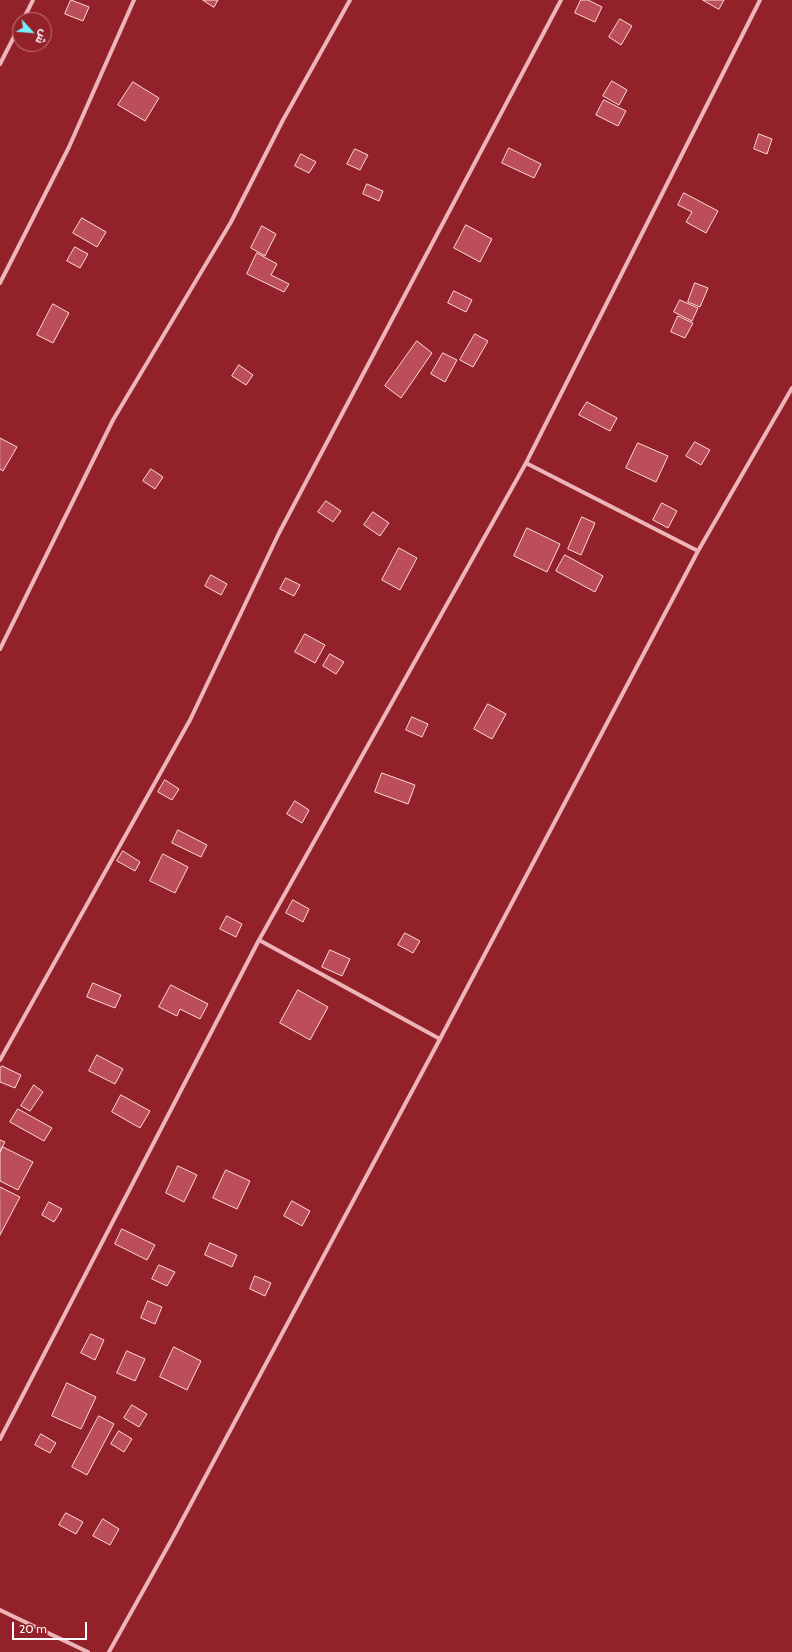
<!DOCTYPE html>
<html>
<head>
<meta charset="utf-8">
<style>
	body { margin:0 }
	#map { position:relative; width:792px; height:1652px; overflow:hidden; background:#93212a; font-family:Cabin,Cairo,sans-serif }
	canvas { display:block }
	.north { position:absolute; left:12px; top:12px; width:40px; height:40px; box-sizing:border-box; background:#93212a; border:1px solid #be7a7f; border-radius:50%; rotate:116deg; font-size:11px; font-weight:700; line-height:16px; text-align:center; color:#fff }
	.north::after { content:''; display:block; margin:auto; width:14px; height:18px; background:#75f1fa; clip-path:polygon(50% 0,100% 100%,50% 72%,0 100%) }
	.scale { position:absolute; left:12px; top:1622px; width:75px; height:18px; box-sizing:border-box; border:2px solid #fff; border-top:0; padding-left:5px; font-size:12px; line-height:14px; white-space:nowrap; color:#fff; -webkit-text-stroke:3px #93212a; paint-order:stroke }
</style>
</head>
<body>
<div id="map">
<canvas width="792" height="1652"></canvas>
<div class="north">ش</div>
<div class="scale">20 m</div>
</div>
<script>
const ctx = document.querySelector('canvas').getContext('2d');
ctx.lineJoin = 'round';
function fill(path, color) {
  ctx.fillStyle = color;
  ctx.fill(path, 'evenodd');
}
function trace(path, color, width, dash) {
  ctx.strokeStyle = color;
  ctx.lineWidth = width;
  ctx.lineCap = dash ? 'butt' : 'round';
  ctx.setLineDash(dash || []);
  ctx.stroke(path);
}
const building = new Path2D(`
	M71,0L89,7L83,21L65,14Z
	M203,0H218L214,7Z
	M581,0H588L602,7L595,22L575,13Z
	M703,0H724L719,9Z
	M620,19L632,26L621,45L609,37Z
	M612,81L627,90L619,105L603,96Z
	M133,82L159,98L145,121L118,105Z
	M604,100L626,111L618,126L596,115Z
	M759,134L772,139L767,154L754,149Z
	M509,148L541,164L534,178L502,163Z
	M355,149L368,155L360,170L347,164Z
	M301,154L316,162L309,173L295,166Z
	M367,184L383,191L379,201L363,194Z
	M684,193L718,211L706,233L686,222L692,212L678,205Z
	M82,218L106,232L97,247L73,233Z
	M466,225L492,239L480,262L454,248Z
	M262,226L276,234L265,256L251,248Z
	M75,247L88,254L80,268L67,261Z
	M257,253L277,264L271,275L289,284L284,292L247,274Z
	M695,283L708,288L700,307L688,302Z
	M454,291L472,300L466,312L448,303Z
	M680,300L698,308L692,321L674,312Z
	M53,304L69,313L53,343L37,335Z
	M678,316L693,323L685,338L671,332Z
	M475,334L488,341L473,367L460,360Z
	M417,341L432,353L401,398L385,386Z
	M443,353L457,360L445,382L431,374Z
	M239,365L253,375L246,385L232,376Z
	M587,402L617,418L610,431L579,415Z
	M0,438L17,447L3,471L0,469Z
	M695,442L710,450L701,465L686,456Z
	M638,443L668,456L656,482L626,468Z
	M151,469L163,477L155,489L143,481Z
	M326,501L341,511L333,522L318,512Z
	M662,503L677,511L668,528L653,520Z
	M373,512L389,523L380,536L364,525Z
	M582,517L595,523L581,555L568,549Z
	M527,528L560,544L547,572L514,556Z
	M399,548L417,558L400,590L382,580Z
	M565,555L603,576L595,592L556,571Z
	M211,575L227,584L221,595L205,586Z
	M286,578L300,585L294,596L280,589Z
	M305,634L325,645L315,663L295,652Z
	M330,654L344,662L336,674L323,666Z
	M488,704L506,714L492,739L474,729Z
	M412,717L428,724L422,737L406,730Z
	M382,773L415,785L408,804L375,792Z
	M165,780L179,789L172,800L158,792Z
	M295,801L309,810L302,823L287,814Z
	M178,830L207,845L201,857L172,843Z
	M123,851L140,862L135,871L117,861Z
	M163,854L188,867L175,893L150,881Z
	M293,900L309,909L303,922L286,913Z
	M227,916L242,924L236,937L220,929Z
	M405,933L420,941L413,953L398,945Z
	M330,950L350,959L342,976L322,967Z
	M93,983L121,995L115,1008L87,997Z
	M171,985L208,1004L200,1019L180,1009L177,1016L159,1007Z
	M298,990L328,1007L310,1040L280,1023Z
	M97,1055L123,1069L115,1084L89,1071Z
	M2,1066L21,1075L15,1088L0,1082V1069Z
	M34,1085L43,1092L30,1111L21,1106Z
	M121,1095L150,1111L140,1128L112,1112Z
	M18,1109L52,1128L44,1141L10,1122Z
	M0,1140L5,1142L0,1151Z
	M3,1147L33,1162L18,1190L0,1181V1153Z
	M178,1166L197,1175L184,1202L166,1193Z
	M226,1170L250,1181L237,1209L213,1198Z
	M0,1187L20,1197L0,1235Z
	M292,1201L310,1211L302,1226L284,1216Z
	M49,1202L62,1209L54,1222L42,1215Z
	M122,1229L155,1245L147,1260L115,1244Z
	M210,1243L237,1255L232,1267L205,1255Z
	M159,1265L175,1272L167,1286L152,1279Z
	M255,1276L271,1283L265,1296L250,1289Z
	M148,1301L162,1307L155,1324L141,1318Z
	M91,1334L104,1340L95,1360L81,1353Z
	M174,1347L201,1361L187,1390L160,1377Z
	M127,1351L145,1359L135,1381L117,1373Z
	M67,1383L96,1397L81,1429L52,1416Z
	M132,1405L147,1414L139,1427L124,1418Z
	M99,1416L114,1424L87,1475L72,1467Z
	M119,1431L132,1439L124,1452L111,1444Z
	M41,1434L56,1443L50,1453L35,1445Z
	M66,1513L83,1522L76,1534L59,1525Z
	M103,1519L119,1529L110,1545L93,1536Z`);
const minor = new Path2D(`
	M23,20L33,0
	M0,64L20,25
	M0,283L69,147L134,0
	M526,463L698,551
	M0,649L113,420L231,222L283,120L350,0
	M259,940L440,1039
	M0,1060L190,720L279,533L561,0
	M0,1439L259,940L526,463L760,0
	M0,1610L88,1652
	M109,1652L172,1539L440,1039L698,551L792,388`);
fill(building, '#bb4e58');
trace(building, '#fad9dd', 1);
trace(minor, '#edb4b9', 4);
</script>
</body>
</html>
